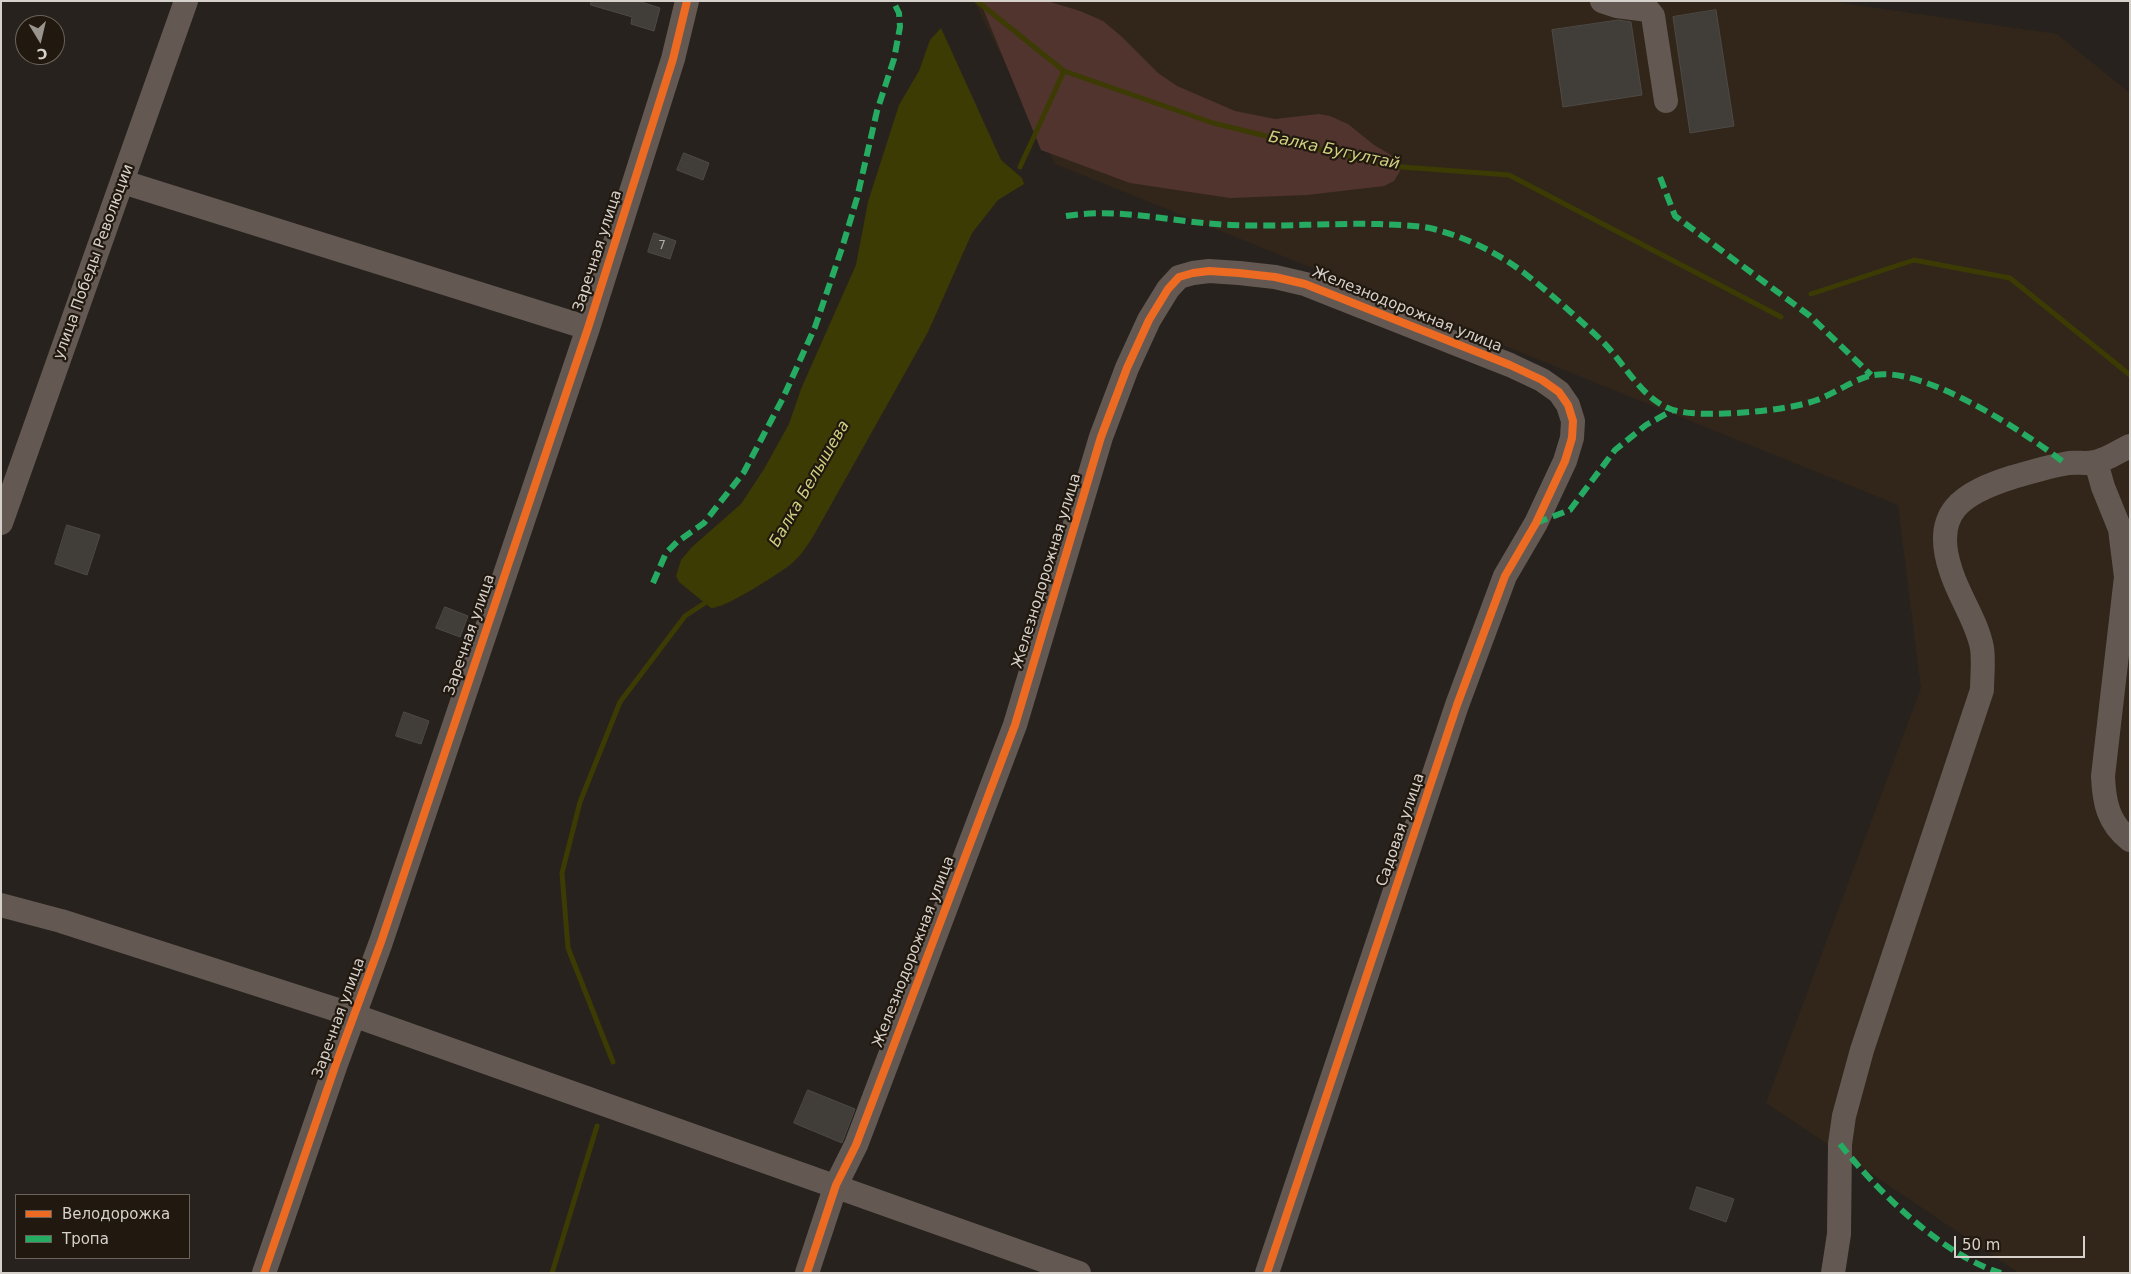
<!DOCTYPE html>
<html>
<head>
<meta charset="utf-8">
<style>
	body { margin:0 }
	#map { position:relative; width:2131px; height:1274px; overflow:hidden; background:#27221d; font-family:"DejaVu Sans",sans-serif }
	canvas { display:block }
	.frame { position:absolute; inset:0; border:2px solid #d7d1cb; pointer-events:none }
	.legend { position:absolute; left:15px; top:1194px; width:175px; height:65px; box-sizing:border-box; background:#211910; border:1px solid #6a635b; margin:0; padding:6px 9px; list-style:none; font-size:15px; color:#d7d1cb }
	.legend li { display:flex; align-items:center; gap:10px; height:25px }
	.legend b { width:25px; border:1px solid #6a635b }
	.north { position:absolute; left:15px; top:15px; width:50px; height:50px; box-sizing:border-box; background:#211910; border:1px solid #6a635b; border-radius:50%; rotate:171deg; font-size:14px; font-weight:700; line-height:20px; text-align:center; color:#d7d1cb }
	.north::after { content:''; display:block; margin:auto; width:18px; height:22px; background:#99948e; clip-path:polygon(50% 0,100% 100%,50% 72%,0 100%) }
	.scale { position:absolute; left:1954px; top:1236px; width:131px; height:22px; box-sizing:border-box; border:2px solid #d7d1cb; border-top:0; padding-left:6px; font-size:15px; line-height:18px; white-space:nowrap; color:#d7d1cb; -webkit-text-stroke:4px #211910; paint-order:stroke }
</style>
</head>
<body>
<div id="map">
<canvas width="2131" height="1274"></canvas>
<div class="frame"></div>
<ul class="legend">
<li><b style="height:6px;background:#ed6a23"></b>Велодорожка</li>
<li><b style="height:6px;background:#26ab63"></b>Тропа</li>
</ul>
<div class="north">С</div>
<div class="scale">50 m</div>
</div>
<script>
const ctx = document.querySelector('canvas').getContext('2d');
ctx.lineJoin = 'round';
function fill(path, color) {
  ctx.fillStyle = color;
  ctx.fill(path, 'evenodd');
}
function trace(path, color, width, dash) {
  ctx.strokeStyle = color;
  ctx.lineWidth = width;
  ctx.lineCap = dash ? 'butt' : 'round';
  ctx.setLineDash(dash || []);
  ctx.stroke(path);
}
function label(font, color, halo, rows, align = 'center') {
  ctx.font = font + ' "DejaVu Sans",sans-serif';
  ctx.lineWidth = 4.5;
  ctx.setLineDash([]);
  ctx.textBaseline = 'middle';
  ctx.strokeStyle = halo;
  ctx.fillStyle = color;
  for (const [text, x, y, turn = 0] of rows) {
    ctx.save();
    ctx.translate(x, y);
    ctx.rotate((+turn || 0) * Math.PI / 180);
    ctx.textAlign = isNaN(turn) ? turn : align;
    if (halo) ctx.strokeText(text, 0, 0);
    ctx.fillText(text, 0, 0);
    ctx.restore();
  }
}
const built = new Path2D(`
	M974,1H1828L2057,34L2130,93V1273H2019L1766,1103L1921,688L1898,505L1055,164Z`);
const green = new Path2D(`
	M980,1H1047L1080,11L1103,21L1122,37L1158,73L1177,86L1235,111L1275,119L1319,114L1330,116L1348,124L1374,145L1391,155L1397,161L1400,171L1394,181L1384,186L1307,195L1230,198L1130,183L1041,150Z`);
const water = new Path2D(`
	M941,28L1001,160L1022,178L1024,184L998,200L972,233L928,332L814,535C807,546 800,557 790,565C776,575 726,608 711,608L679,582L676,576L681,560L692,547L741,504L764,469L789,424L801,389L856,265L868,202L899,105L919,71L930,40Z`);
const stream = new Path2D(`
	M977,1L1064,71L1213,123L1389,166L1509,175L1781,317
	M1020,167L1064,71
	M1811,294L1914,260L2010,278L2130,375
	M613,1062L568,948L562,873L580,802L620,702L685,616L708,601
	M552,1273L597,1126`);
const building = new Path2D(`
	M591,1H638L660,8L654,31L631,24L632,17L591,5Z
	M1716,10L1734,126L1690,133L1673,17Z
	M1619,20L1631,22L1642,95L1563,107L1552,30Z
	M684,153L709,163L703,180L677,170Z
	M654,233L676,241L670,259L648,252Z
	M67,525L100,535L87,575L55,564Z
	M445,607L468,616L460,637L436,628Z
	M404,712L429,721L421,744L396,736Z
	M808,1090L855,1109L842,1143L794,1123Z
	M1697,1187L1734,1199L1726,1222L1690,1209Z`);
const minor = new Path2D(`
	M1602,1L1617,6L1648,10L1653,16L1666,101
	M123,182L588,328
	M2096,462L2103,487L2120,529L2126,577L2103,776C2104,802 2108,823 2130,840
	M1,523L186,1
	M1,905L61,921L353,1015L1079,1273
	M264,1273L336,1064L381,942L588,328L673,59L687,1
	M807,1273L836,1185L856,1145L1015,725L1101,437L1127,368L1149,320L1168,289L1179,277L1193,273L1209,271L1239,273L1275,277L1305,284L1510,365L1542,380L1559,392L1568,405L1573,421L1572,438L1565,461L1536,523L1505,576L1457,705L1267,1273
	M1833,1273L1839,1234L1840,1144L1844,1116L1862,1050L1982,690C1982,677 1984,662 1982,648C1977,621 1959,597 1951,571C1931,512 1962,493 2013,477C2031,472 2050,466 2069,463C2077,462 2087,464 2095,462C2107,460 2119,451 2130,446`);
const quiet = new Path2D(`
	M1660,177L1675,216L1810,316L1871,375
	M1066,216C1121,207 1176,223 1231,225C1280,227 1330,223 1379,224C1397,225 1417,225 1434,229C1467,238 1496,252 1523,272C1551,294 1576,316 1602,341C1625,363 1643,403 1677,411C1707,418 1785,411 1814,401C1833,395 1855,378 1874,375C1925,366 2026,433 2066,464
	M1536,523L1570,510L1615,450L1646,425L1673,410
	M653,583L666,553L677,542L704,523L744,472L783,398L815,327L842,248L857,198L877,111L894,59L900,27L899,13L893,1
	M1840,1144C1878,1192 1942,1255 2001,1273`);
const cycleway = new Path2D(`
	M264,1273L336,1064L381,942L588,328L673,59L687,1
	M807,1273L836,1185L856,1145L1015,725L1101,437L1127,368L1149,320L1168,289L1179,277L1193,273L1209,271L1239,273L1275,277L1305,284L1510,365L1542,380L1559,392L1568,405L1573,421L1572,438L1565,461L1536,523L1505,576L1457,705L1267,1273`);
const numberNames = [
	["7",662,246]
];
const streetNames = [
	["Заречная улица",598,251,-72],
	["улица Победы Революции",94,262,-70],
	["Железнодорожная улица",1407,310,22],
	["Железнодорожная улица",1047,571,-73],
	["Заречная улица",470,635,-71],
	["Садовая улица",1401,830,-71],
	["Железнодорожная улица",914,952,-69],
	["Заречная улица",339,1018,-70]
];
const waterNames = [
	["Балка Бугултай",1334,151,12],
	["Балка Белышева",810,484,-60]
];
fill(built, '#32261a');
fill(green, '#52342e');
fill(water, '#3c3b04');
trace(stream, '#3c3b04', 5);
fill(building, '#413d39');
trace(building, '#4d4945', 1);
trace(minor, '#635952', 24);
trace(quiet, '#26ab63', 6, [12, 6]);
trace(cycleway, '#ed6a23', 8);
label('12px', '#b2aca6', null, numberNames);
label('15px', '#d7d1cb', '#211910', streetNames);
label('italic 16px', '#d0d07f', '#211910', waterNames);
</script>
</body>
</html>
